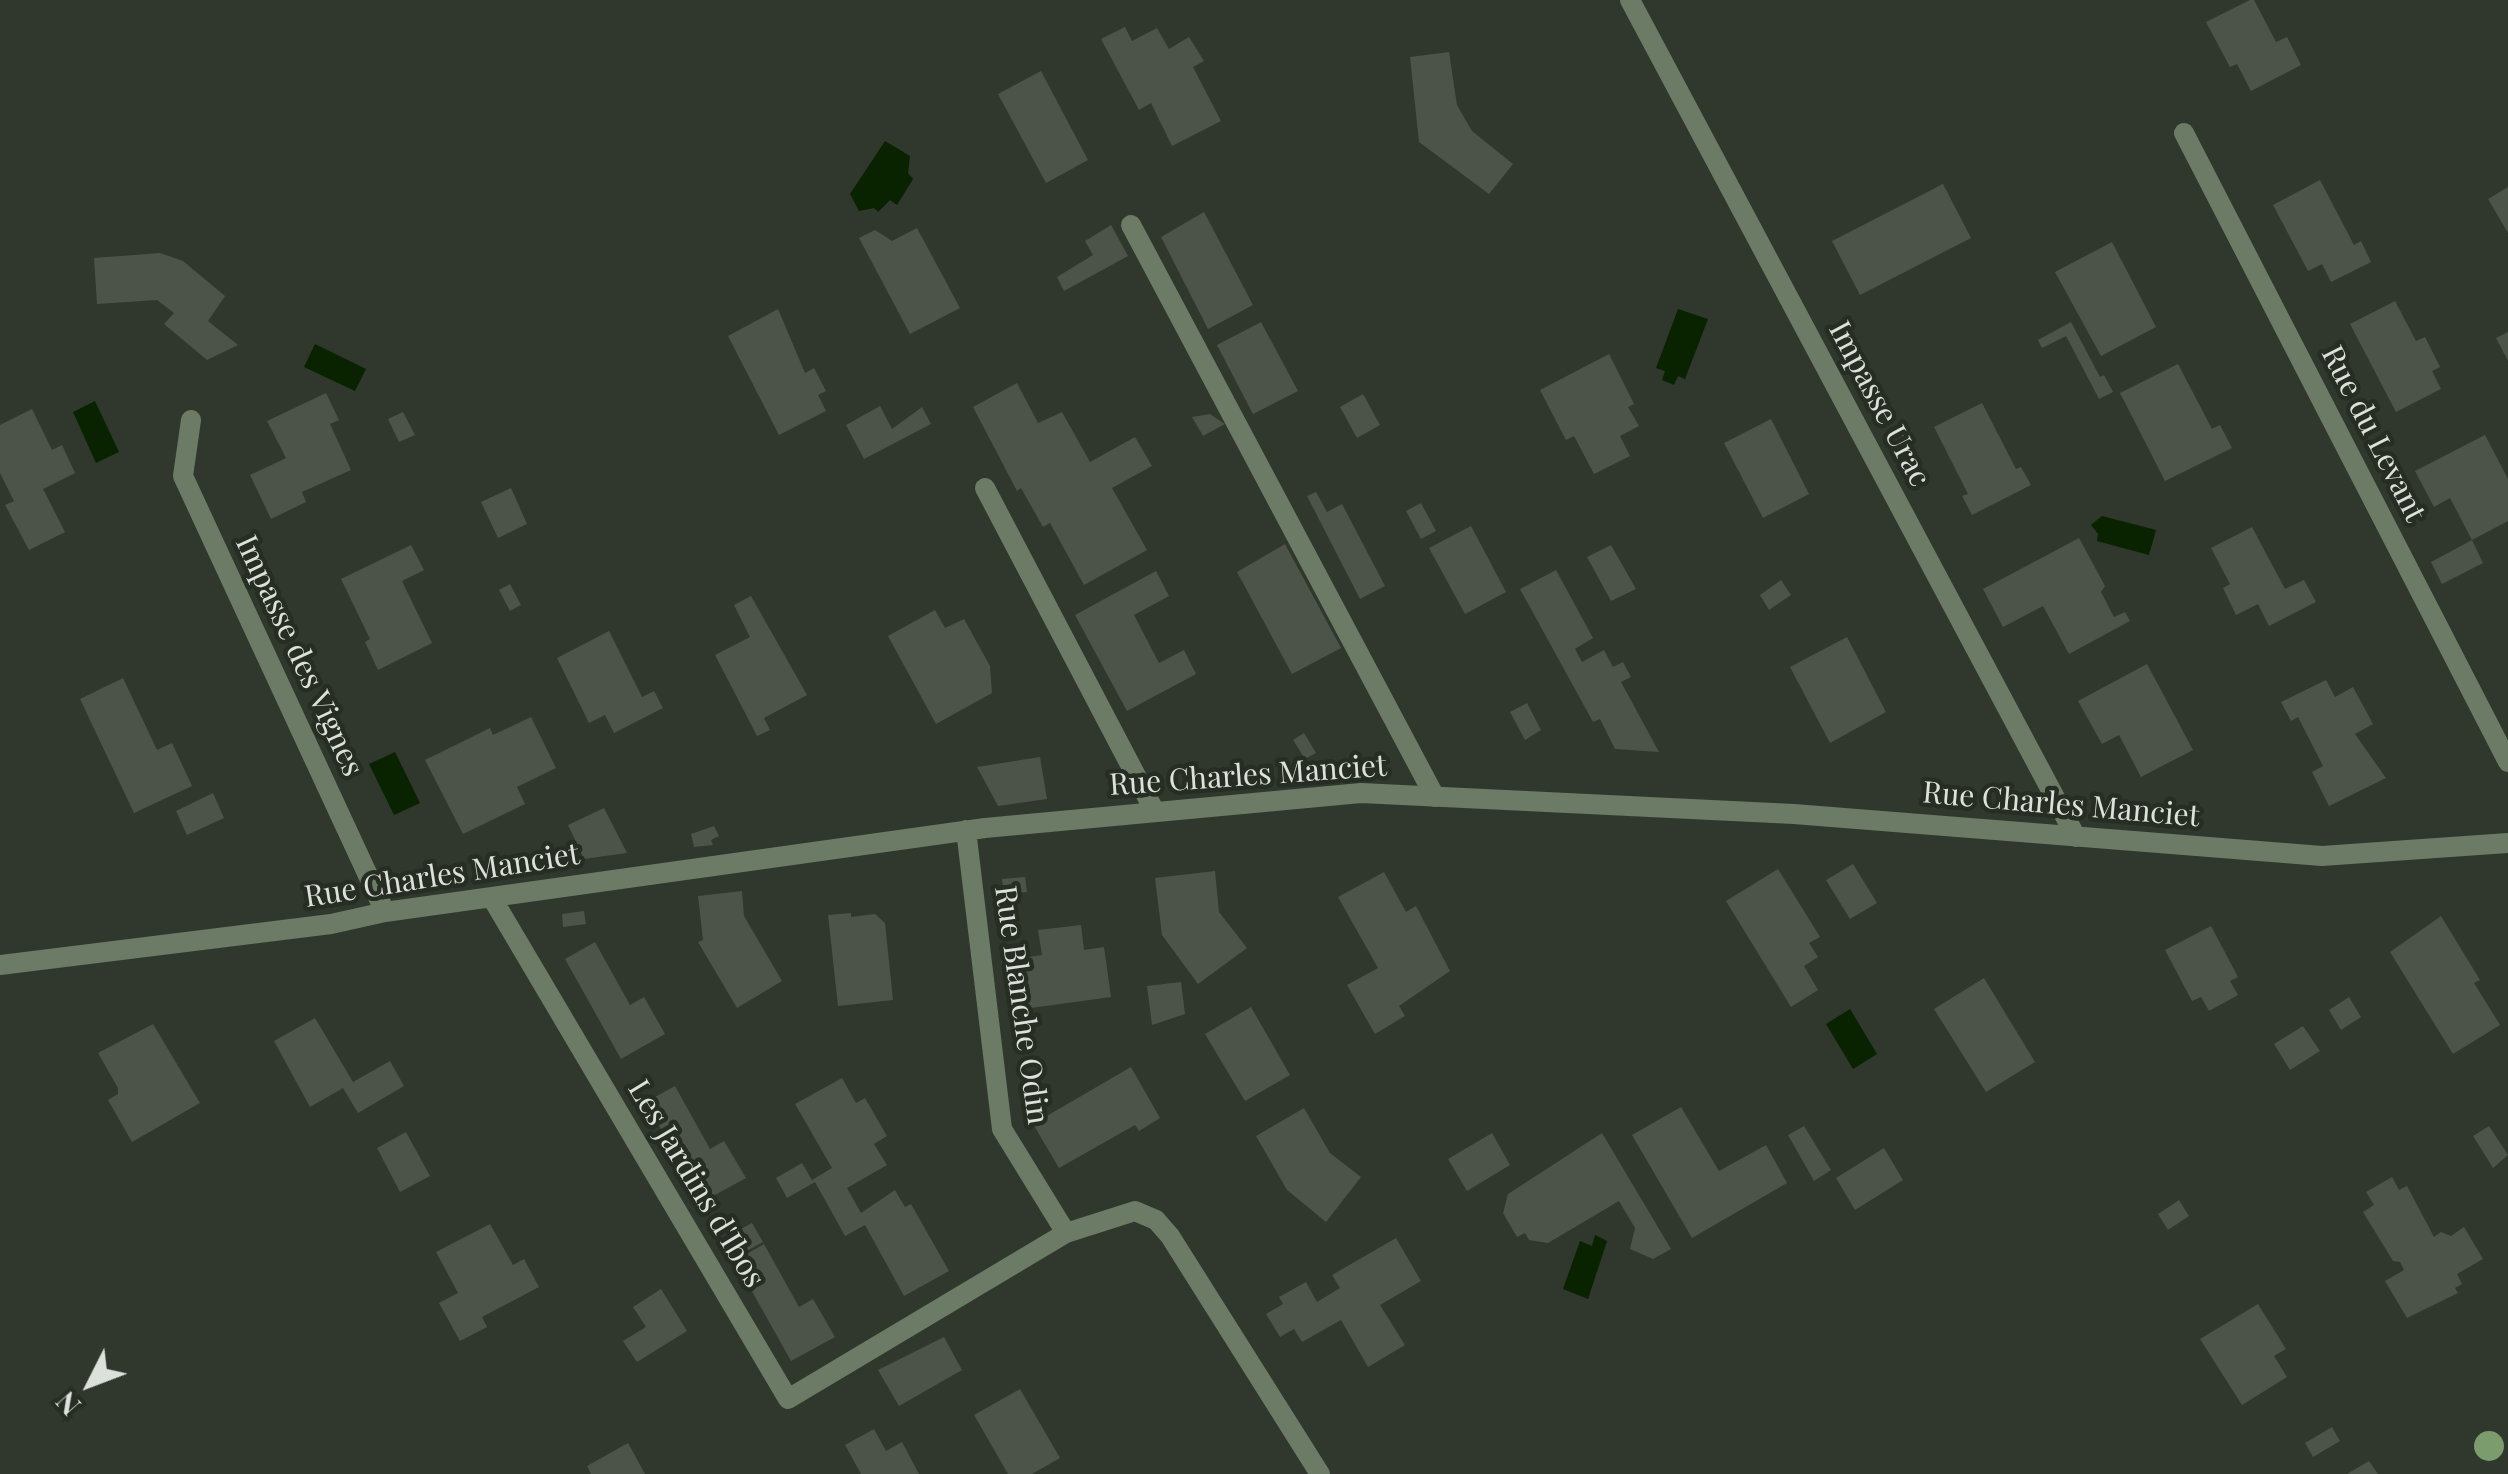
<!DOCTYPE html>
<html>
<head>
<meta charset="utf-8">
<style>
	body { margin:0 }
	#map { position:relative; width:2508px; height:1474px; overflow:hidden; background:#30372d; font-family:"Playfair Display",serif }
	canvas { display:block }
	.north { position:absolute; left:40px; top:1334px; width:100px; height:100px; -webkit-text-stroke:8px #262d23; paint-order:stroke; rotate:228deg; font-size:28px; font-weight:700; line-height:40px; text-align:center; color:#dde1db }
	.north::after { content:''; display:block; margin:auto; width:35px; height:45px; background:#dde1db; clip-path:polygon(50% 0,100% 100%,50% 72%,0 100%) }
</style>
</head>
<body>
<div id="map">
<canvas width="2508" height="1474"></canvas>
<div class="north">N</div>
</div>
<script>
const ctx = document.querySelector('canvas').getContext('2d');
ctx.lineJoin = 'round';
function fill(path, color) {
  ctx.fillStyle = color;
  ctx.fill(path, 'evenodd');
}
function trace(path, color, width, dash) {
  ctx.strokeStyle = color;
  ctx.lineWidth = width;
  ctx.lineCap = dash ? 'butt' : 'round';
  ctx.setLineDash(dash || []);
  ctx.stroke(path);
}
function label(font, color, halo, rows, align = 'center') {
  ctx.font = font + ' "Playfair Display",serif';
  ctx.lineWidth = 9;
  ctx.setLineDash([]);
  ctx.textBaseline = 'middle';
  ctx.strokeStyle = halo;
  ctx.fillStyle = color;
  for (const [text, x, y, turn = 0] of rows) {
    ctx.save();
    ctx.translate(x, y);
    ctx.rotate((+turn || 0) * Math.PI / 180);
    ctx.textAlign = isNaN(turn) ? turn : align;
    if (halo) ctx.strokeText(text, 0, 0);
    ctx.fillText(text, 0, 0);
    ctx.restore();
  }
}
const water = new Path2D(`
	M885,141L910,156L908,173L913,179L897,205L890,200L878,212L874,208L859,211L850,194Z
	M1678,309L1708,319L1685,379L1678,376L1674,385L1662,380L1665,371L1656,368Z
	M315,344L366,369L355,391L304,367Z
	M95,401L119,452L96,463L73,412Z
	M2102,516L2156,530L2149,555L2097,541L2098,534L2091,525Z
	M395,752L420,803L394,815L369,764Z
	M1850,1009L1877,1054L1853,1069L1826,1024Z
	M1595,1235L1607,1241L1588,1299L1563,1289L1580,1241L1592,1246Z`);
const building = new Path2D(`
	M2250,0H2254L2276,42L2287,37L2301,65L2251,91L2237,64L2230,67L2206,22Z
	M1125,27L1132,41L1157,28L1169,49L1189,37L1204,61L1193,67L1221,121L1172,146L1151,103L1139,110L1101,39Z
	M1449,52L1457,105L1472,131L1513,164L1489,194L1419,142L1410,57Z
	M1041,71L1088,160L1046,183L998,94Z
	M2320,180L2354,245L2361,241L2371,262L2331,282L2322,264L2308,271L2273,205Z
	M1943,184L1971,238L1860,295L1832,241Z
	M2508,187V233L2488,199Z
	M1204,212L1253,305L1208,329L1161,237Z
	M1111,225L1128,256L1064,291L1057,277L1093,255L1085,241Z
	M917,228L960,308L910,334L859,238L875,230L892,241Z
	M2112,242L2156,327L2101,356L2055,272Z
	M160,253L183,261L225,296L208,321L238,345L207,360L164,324L174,313L157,300L97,304L94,258Z
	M2395,301L2416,341L2425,337L2440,367L2432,371L2441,389L2396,412L2350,324Z
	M778,309L805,373L814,368L826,391L818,395L826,411L779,435L728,336Z
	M1261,322L1298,391L1253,414L1217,345Z
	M2071,322L2100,377L2104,375L2113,392L2099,399L2066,336L2042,348L2038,340Z
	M2508,332V361L2496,338Z
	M1609,354L1634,404L1628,407L1639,426L1620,436L1630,456L1594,474L1574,436L1566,440L1540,390Z
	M2178,364L2212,429L2220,425L2232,448L2165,481L2120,393Z
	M1017,383L1038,423L1062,412L1090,462L1135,437L1152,466L1112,488L1147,550L1084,585L1050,523L1043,527L1021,488L1017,491L973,407Z
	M326,393L339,420L330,424L351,470L302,492L306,502L271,519L250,475L286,458L267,421Z
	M1363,394L1380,425L1357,438L1340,407Z
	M1982,403L2016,469L2021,467L2031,485L1972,515L1962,496L1968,494L1934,427Z
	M880,406L892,429L922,407L931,424L864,459L846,425Z
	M32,409L52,450L62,445L75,473L43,489L65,532L29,550L5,505L14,501L0,473V425Z
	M403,412L415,435L399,442L388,419Z
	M1210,414L1225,424L1203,436L1192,417Z
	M1771,419L1809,494L1763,518L1724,443Z
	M1906,421L1916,439L1906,444L1897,426Z
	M2485,435L2508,479V521L2472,540L2450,498L2434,507L2415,471Z
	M511,488L527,524L498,538L481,502Z
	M1316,492L1327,512L1342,504L1385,586L1360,599L1307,496Z
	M1421,503L1436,531L1421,539L1406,511Z
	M1471,526L1506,592L1465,614L1429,548Z
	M2252,527L2285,589L2304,580L2316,602L2269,626L2258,604L2236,615L2223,588L2230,584L2211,548Z
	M2079,538L2105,586L2101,592L2114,617L2125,612L2130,621L2069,654L2043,606L2003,627L1983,589Z
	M2472,540L2483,563L2442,584L2431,562Z
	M1285,544L1341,648L1292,674L1237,572Z
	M411,545L424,570L402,581L432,643L378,670L365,642L370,639L341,579Z
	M1611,545L1636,589L1611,601L1587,557Z
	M1556,570L1593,638L1575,649L1582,662L1604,650L1613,667L1623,662L1631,677L1621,682L1659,752L1615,749L1600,719L1593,722L1520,589Z
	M1156,571L1169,596L1134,615L1159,663L1184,650L1196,674L1127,711L1075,615Z
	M1781,580L1791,595L1769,610L1760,595Z
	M510,584L521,605L510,611L499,590Z
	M751,596L807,695L764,718L770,730L757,736L715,655L750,637L734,605Z
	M935,610L945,628L964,619L990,666L992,693L936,724L888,636Z
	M609,631L642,697L654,691L663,708L614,733L605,715L589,723L557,658Z
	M1847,637L1886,712L1830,743L1790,667Z
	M2147,664L2193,750L2141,777L2119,735L2102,744L2078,701Z
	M123,678L157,750L172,743L192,786L134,813L80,699Z
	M2326,680L2335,697L2353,687L2373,724L2355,734L2386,778L2329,806L2312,772L2323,766L2298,717L2291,721L2281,702Z
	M1527,703L1541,730L1525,740L1510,712Z
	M531,717L556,768L517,787L525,804L463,834L425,760L490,728L493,735Z
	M1304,733L1316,753L1305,759L1293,740Z
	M1040,757L1047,799L998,806L977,767Z
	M213,793L224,818L187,835L176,811Z
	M604,808L627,853L584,859L568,825Z
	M714,826L719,836L711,840L713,845L694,847L691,834Z
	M1853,864L1877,903L1850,919L1826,880Z
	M1778,869L1820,937L1809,943L1818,957L1804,966L1818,990L1791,1007L1726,901Z
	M1215,871L1219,912L1247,948L1198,984L1162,935L1155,878Z
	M1384,872L1406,912L1416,906L1450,971L1399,1006L1405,1016L1375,1034L1347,985L1378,968L1338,897Z
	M1025,877L1027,892L1004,894L1002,879Z
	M742,891L744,916L782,981L737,1008L698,942L703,940L698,896Z
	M584,911L586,924L563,927L562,914Z
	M851,913V917L875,914L885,923L893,1000L838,1006L828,915Z
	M2441,916L2480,980L2474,983L2500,1025L2453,1054L2390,952Z
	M1081,925L1084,950L1104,947L1111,997L1009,1011L1001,961L1042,955L1038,930Z
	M2211,926L2238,977L2230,981L2238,995L2209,1011L2201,997L2192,1001L2165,950Z
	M595,942L630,1005L644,997L665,1034L621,1059L565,959Z
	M1984,978L2035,1062L1986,1092L1934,1009Z
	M1181,982L1185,1014L1152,1025L1147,986Z
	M2349,997L2361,1017L2341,1030L2329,1010Z
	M1251,1007L1290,1075L1245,1101L1205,1034Z
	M315,1018L353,1082L390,1061L404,1086L358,1113L343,1088L310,1107L274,1041Z
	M153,1024L200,1103L132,1142L108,1100L118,1094V1088L98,1053Z
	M2303,1026L2320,1051L2290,1070L2274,1044Z
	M1131,1067L1160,1118L1139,1131L1135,1125L1059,1168L1033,1124Z
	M842,1078L856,1103L865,1098L887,1136L874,1144L887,1165L847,1188L861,1213L895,1190L905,1207L911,1204L949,1271L904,1296L865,1225L845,1236L815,1182L787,1198L776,1178L802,1163L812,1180L832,1168L795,1104Z
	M675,1086L710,1149L724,1141L746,1178L702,1202L646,1102Z
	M1681,1107L1719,1171L1766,1145L1787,1183L1692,1238L1632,1135Z
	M1304,1108L1330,1153L1361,1177L1326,1222L1287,1190L1256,1136Z
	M1804,1126L1831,1170L1814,1181L1788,1135Z
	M2489,1126L2508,1155L2493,1168L2473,1136Z
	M406,1132L430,1176L400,1192L377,1148Z
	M1492,1133L1510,1165L1467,1191L1448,1159Z
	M1602,1133L1671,1249L1653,1259L1630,1249L1635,1228L1619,1201L1548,1243L1529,1240L1525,1233L1517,1237L1503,1213L1508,1194Z
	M1884,1148L1903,1180L1855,1210L1836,1178Z
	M2392,1177L2399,1190L2407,1186L2434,1237L2441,1232L2451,1236L2464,1227L2483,1259L2457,1274L2462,1284L2455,1288L2458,1293L2407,1318L2385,1281L2404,1270L2400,1262L2393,1261L2363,1212L2374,1205L2366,1192Z
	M2179,1200L2189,1216L2168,1230L2158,1214Z
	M752,1223L763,1242L741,1254L730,1235Z
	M490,1224L513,1265L524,1259L539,1287L482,1317L487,1327L460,1341L439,1303L458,1293L436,1252Z
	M1396,1238L1421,1281L1380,1305L1405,1345L1368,1367L1341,1320L1302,1342L1294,1329L1280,1337L1266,1314L1283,1304L1279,1297L1306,1282L1317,1302L1340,1288L1332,1275Z
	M764,1244L799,1307L813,1299L835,1337L791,1361L735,1261Z
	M661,1289L687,1331L637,1362L623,1341L646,1327L633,1307Z
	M2258,1304L2286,1349L2274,1356L2287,1377L2242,1405L2200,1339Z
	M944,1337L962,1370L899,1406L878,1370Z
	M1020,1389L1060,1458L1032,1474H1008L974,1415Z
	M2332,1427L2340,1441L2313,1457L2305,1443Z
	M874,1429L886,1451L902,1442L919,1474H861L845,1445Z
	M628,1443L645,1474H591L587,1466Z
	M2369,1461L2378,1474H2347Z`);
const lane = new Path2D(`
	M1131,225L1435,797
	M985,488L1155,812`);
const street = new Path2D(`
	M1630,0L2076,837
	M2184,133L2508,762
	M191,420L183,476L385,912
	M966,830L1002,1129L1066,1233L1135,1211L1156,1220L1170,1236L1320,1474
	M492,898L788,1399L1066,1233
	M0,965L331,924L385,912L985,828L1361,793L1794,814L2322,856L2508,843`);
const trees = [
	[2489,1446]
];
const streetNames = [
	["Impasse Urac",1879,404,62],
	["Rue du Levant",2373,434,63],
	["Impasse des Vignes",299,656,65],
	["Rue Charles Manciet",1248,776,-4],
	["Rue Charles Manciet",2061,805,5],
	["Rue Charles Manciet",442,876,-9],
	["Rue Blanche Odin",1021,1005,82],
	["Les Jardins d'Ibos",696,1184,59]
];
fill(water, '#092200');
fill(building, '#4c5449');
trace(lane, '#6b7b65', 20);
trace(street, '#6b7b65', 20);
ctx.fillStyle = '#7b9d6d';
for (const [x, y] of trees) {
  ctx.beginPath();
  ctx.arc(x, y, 15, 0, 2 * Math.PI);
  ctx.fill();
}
label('30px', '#dde1db', '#262d23', streetNames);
</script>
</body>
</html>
